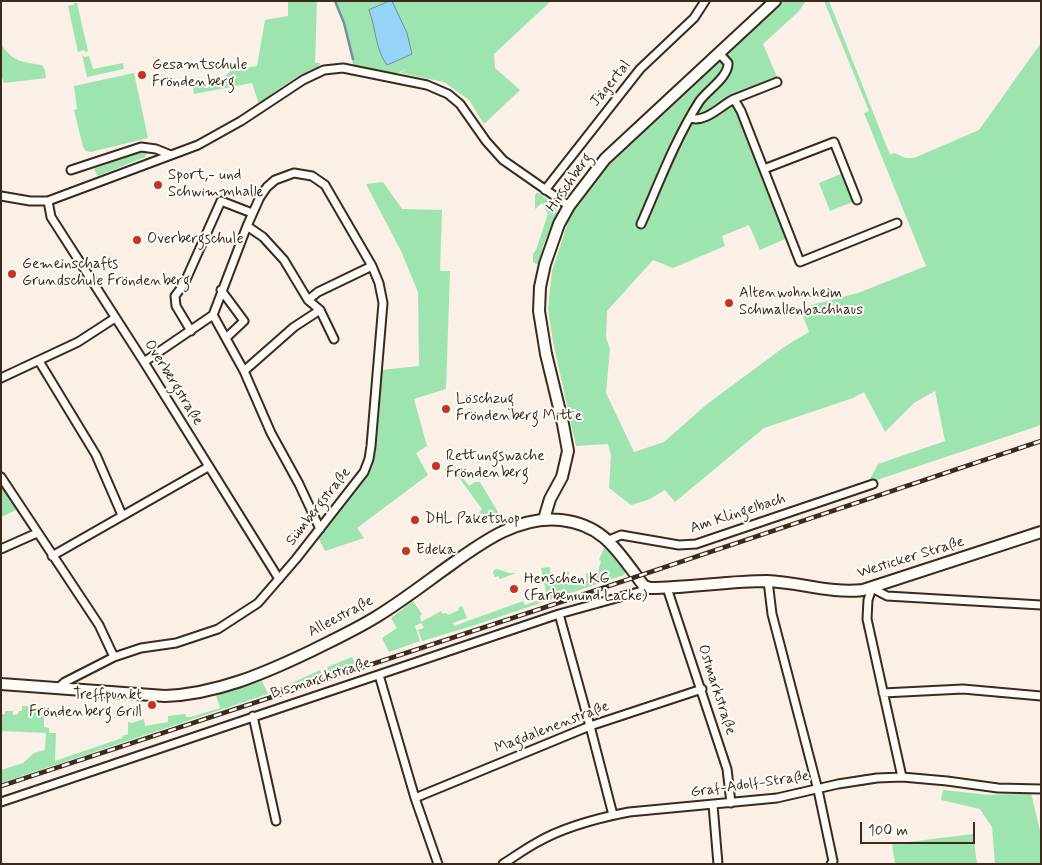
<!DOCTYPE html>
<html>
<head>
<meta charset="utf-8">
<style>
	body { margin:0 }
	#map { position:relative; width:1042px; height:865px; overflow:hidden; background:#faf0e6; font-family:Mynerve,sans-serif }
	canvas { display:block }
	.frame { position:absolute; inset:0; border:2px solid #3b2a1e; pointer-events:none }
	.scale { position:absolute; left:860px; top:822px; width:115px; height:22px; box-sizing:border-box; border:2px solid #3b2a1e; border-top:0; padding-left:6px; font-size:15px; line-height:18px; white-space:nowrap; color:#3b2a1e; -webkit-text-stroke:4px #fdfcf7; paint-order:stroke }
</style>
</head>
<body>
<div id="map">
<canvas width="1042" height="865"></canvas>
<div class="frame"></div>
<div class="scale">100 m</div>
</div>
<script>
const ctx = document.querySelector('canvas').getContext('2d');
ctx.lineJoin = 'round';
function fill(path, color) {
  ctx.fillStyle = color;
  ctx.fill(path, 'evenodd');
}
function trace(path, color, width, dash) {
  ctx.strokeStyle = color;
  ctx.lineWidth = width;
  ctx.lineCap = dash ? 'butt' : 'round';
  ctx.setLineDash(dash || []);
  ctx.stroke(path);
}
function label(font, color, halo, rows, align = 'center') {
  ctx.font = font + ' Mynerve,sans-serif';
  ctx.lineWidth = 4;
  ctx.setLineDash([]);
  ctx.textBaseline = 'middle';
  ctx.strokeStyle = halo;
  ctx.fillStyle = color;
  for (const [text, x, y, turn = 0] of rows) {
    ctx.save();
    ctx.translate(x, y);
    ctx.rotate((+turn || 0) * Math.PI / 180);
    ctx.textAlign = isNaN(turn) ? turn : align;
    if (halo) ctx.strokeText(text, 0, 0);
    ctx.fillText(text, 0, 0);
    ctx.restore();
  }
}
const green = new Path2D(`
	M288,1H317L315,63H320L319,67C296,75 278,89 259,104L252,83L194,94L193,87L222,80L231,70L257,66L265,20L288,16Z
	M335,1H551L494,54L495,68L520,90L484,124L469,100L444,82L400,73L408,68L390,77L354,69L341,13Z
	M782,1H806L798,12L763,44L780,84L740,101L794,235L760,250L749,225L722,236L725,246L673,268L653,260L607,311L606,338L610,349L606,393L634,452L664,442L706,405L784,347L809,332L800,308L858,293L926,266L864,113L869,111L824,1H829L890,155L894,153L906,158H914L979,130L1041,43V425L868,483L878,464L945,441L935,391L914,403L885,432L864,392L853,398L764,428L675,502L665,490L648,500L631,505L609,488L611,455L608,444L576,446L553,342L548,309L552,271L573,207L610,162Z
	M74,3H77L88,51L85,52L84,50L78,52L68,6L74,5Z
	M1,44C13,62 22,62 42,65L45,70L46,78L4,83L1,75Z
	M82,54L84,57L89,56L93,69L123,63L124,69L87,77Z
	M134,73L148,138L91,152L86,151L83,147L74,110L77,109L74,86Z
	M143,151L147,153L145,157L98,176L94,169Z
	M843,173L855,201L830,211L819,183Z
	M383,182L402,209L442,210L440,271H450L446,389L414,399L427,446L416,453L428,475L357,528L364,538L325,551L318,537C333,519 365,483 371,462C379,436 379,398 381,370L419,366L418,292L401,251L366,184Z
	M537,192L554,204L557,213L543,246L539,263L536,264L533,262V254L536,250L548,214L542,203L535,209V195Z
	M452,463L469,486L475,482H480L498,512L497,514H478L482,509L452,468L446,471L444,469Z
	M1,486L16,510L1,517Z
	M605,546L625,572L624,575L472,626L422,641L418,630L424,628L421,623L415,626L420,641L389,652L382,638L397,628L391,618L413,601L422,614L420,616L421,622L441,611L443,614L446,613L448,615L459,610L458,608L462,606L467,618L453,623L454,626L523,601L525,605L547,597L541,568L550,567V572L553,573V579L565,580V571L569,572V585L587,580L586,574L594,572H598L601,561L599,560Z
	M497,569L509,573H516L500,579L498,576L495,577L493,573L494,570Z
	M352,657L355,664L329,673L327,667Z
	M320,670L322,676L286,688L285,686Z
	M262,681L268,694L1,783V770L23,763L34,753L45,750L46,733L1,731V715L5,714V711H13V715L18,714L19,711H22V706H32V711H44V727L49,728V733H56L55,761L122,738V736L128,734V722L132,723L144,719L145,726L168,722V716L186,714V717H191L220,708L216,695Z
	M943,790L990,795L1031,793L1041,835V864H995L992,827L980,809L941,800Z
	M973,834L977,864H895L892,844Z`);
const water = new Path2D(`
	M390,1H392L407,33L412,54L387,65C375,49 376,28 369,10Z`);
const stream = new Path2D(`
	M335,1L344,23L353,59`);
const street = new Path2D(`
	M777,82L734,99L741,111L800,262L897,223
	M690,118C706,123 720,106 734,99
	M764,169L834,142L857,200
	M71,170L141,147L156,149L171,155
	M545,190L640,69L694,18L705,1
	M1,196L30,201H48L198,145L241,121L303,80L324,70L343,68L427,85L448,94L460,104L486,141L503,160L569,206
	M48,201L51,217L144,362L279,579
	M641,224C659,183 675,140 699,102C706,91 729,77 728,63L719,53
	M247,226L263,237L284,260L308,300L320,310L334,339
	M221,290L244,321L226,338
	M308,300L318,292L372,266
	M213,315L244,371L271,433L299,484L320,529
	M191,331L176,306L175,296L184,284L221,201L252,213
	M39,361L96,455L122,515
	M244,371L294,327L320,310
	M1,378L78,342L115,318
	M1,477L99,625L114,657
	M609,540L621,535L679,545L696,544L873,484
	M1,549L37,533
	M52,556L208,467
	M768,581L772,614L818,790L833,861L831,864
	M667,588L727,769L731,803
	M559,614L590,726L613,815
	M379,675L415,798L438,864
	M58,688L65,682L114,657L141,648L176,643L218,629L258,603L296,559L364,472L369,459L371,446L383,303L379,283L372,266L325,185L312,176L294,173L275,180L267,187L260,197L247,226L213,315L144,362
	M883,693L963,689L1041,696
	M253,716L276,821
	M902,777L867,619L868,600L872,588L887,596L1041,605
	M415,798L590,726L702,689
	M1,802L559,614L649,589
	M713,805L718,864
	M503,864C514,857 525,849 536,843C563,827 598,818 629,812L777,798L838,784L877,778L902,777L947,781L998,788L1041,789`);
const secondary = new Path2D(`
	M544,519L550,499L562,477L568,451L563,424L546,354L539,311L540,287L545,264L559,224L569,206L605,159L775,1
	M1,684L165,696C216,694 263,674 309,652C331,641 355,630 376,617C399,603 420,587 442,571C476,547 515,515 561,520C606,525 619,554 644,586L650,588C689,588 728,581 767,581C799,582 831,594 863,590L1041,532`);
const rail = new Path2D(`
	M1,786L543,608L1041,441`);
const markers = [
	[142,75,5,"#c8321e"],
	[158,185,5,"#c8321e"],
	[137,240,5,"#c8321e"],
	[12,274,5,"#c8321e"],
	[729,303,5,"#c8321e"],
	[446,409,5,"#c8321e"],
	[436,466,5,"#c8321e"],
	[415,520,5,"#c8321e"],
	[406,551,5,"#c8321e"],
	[514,589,5,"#c8321e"],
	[152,705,5,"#c8321e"]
];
const poiNames = [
	["Gesamtschule",152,66],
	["Fröndenberg",152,83],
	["Sport,- und",168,176],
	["Schwimmhalle",168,193],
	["Overbergschule",147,240],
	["Gemeinschafts",22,265],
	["Grundschule Fröndenberg",22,282],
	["Altenwohnheim",739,294],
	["Schmallenbachhaus",739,311],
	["Löschzug",456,400],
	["Fröndenberg Mitte",456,417],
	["Rettungswache",446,457],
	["Fröndenberg",446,474],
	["DHL Paketshop",425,520],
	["Edeka",416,551],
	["Henschen KG",524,580],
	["(Farben und Lacke)",524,597],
	["Treffpunkt",142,696,"right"],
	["Fröndenberg Grill",142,713,"right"]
];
const streetNames = [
	["Jägertal",611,84,-51],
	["Hirschberg",570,183,-55],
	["Overbergstraße",173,383,58],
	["Sümbergstraße",319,507,-52],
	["Am Klingelbach",738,514,-18],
	["Westicker Straße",911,558,-17],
	["Alleestraße",341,617,-28],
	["Bismarckstraße",321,679,-18],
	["Ostmarkstraße",716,690,72],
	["Magdalenenstraße",552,728,-21],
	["Graf-Adolf-Straße",750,785,-8]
];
fill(green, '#9de4b1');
fill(water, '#96d4f7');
trace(water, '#7290a0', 1);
trace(stream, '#7290a0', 2.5);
trace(street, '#3b2a1e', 11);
trace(secondary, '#3b2a1e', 14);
trace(street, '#fdfcf7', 7);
trace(secondary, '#fdfcf7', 10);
trace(rail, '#3b2a1e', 4.5);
trace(rail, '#fdfcf7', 2.5, [8]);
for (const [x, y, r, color] of markers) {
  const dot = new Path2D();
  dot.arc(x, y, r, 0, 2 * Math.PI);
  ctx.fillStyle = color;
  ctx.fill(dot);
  trace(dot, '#fdfcf7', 2);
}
label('15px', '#3b2a1e', '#fdfcf7', poiNames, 'left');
label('15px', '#3b2a1e', '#fdfcf7', streetNames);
</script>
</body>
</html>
